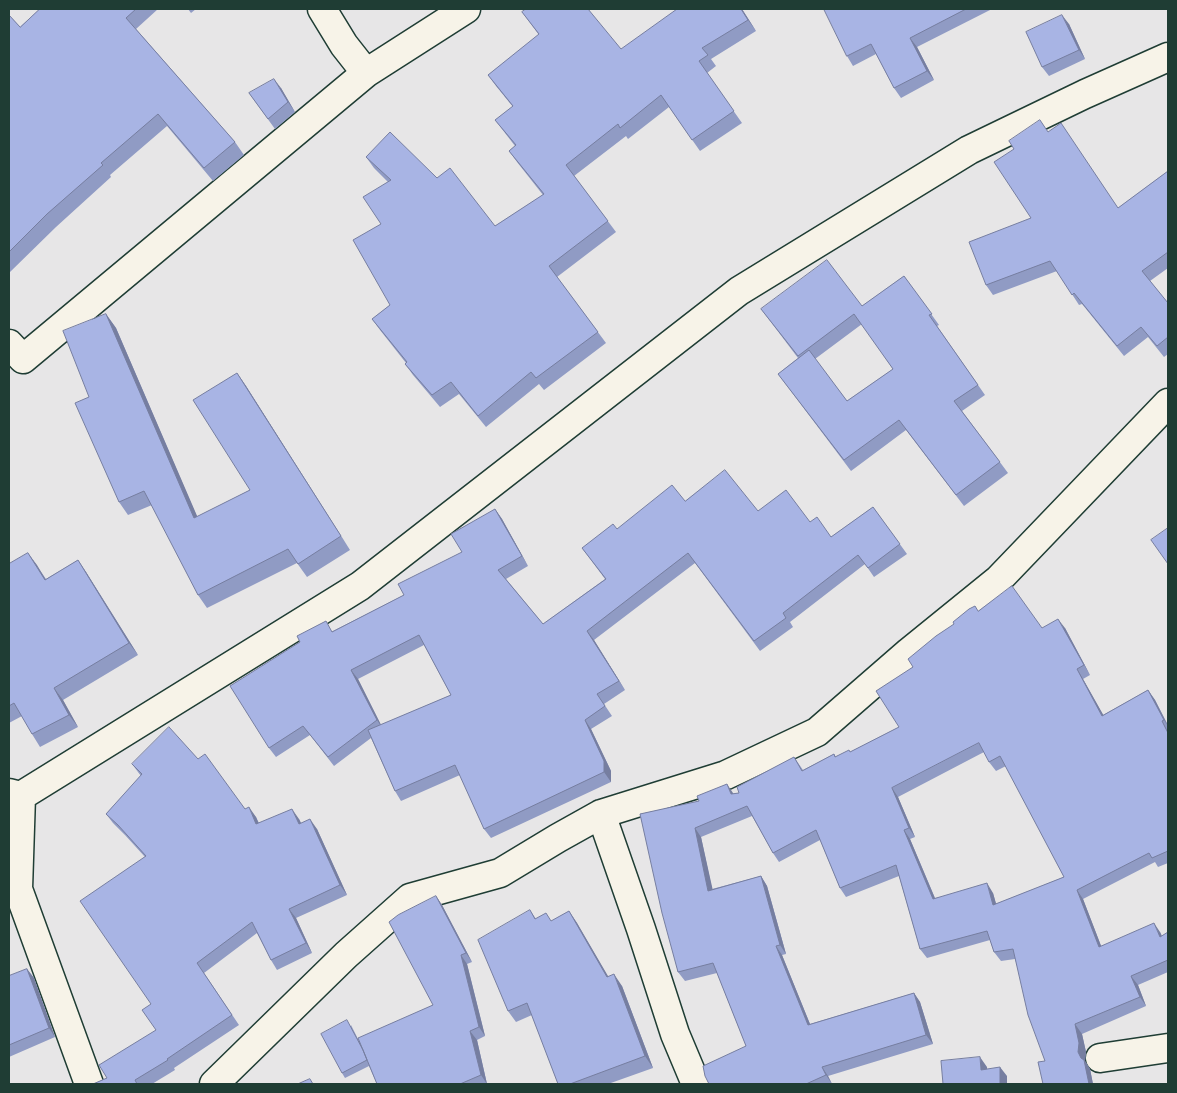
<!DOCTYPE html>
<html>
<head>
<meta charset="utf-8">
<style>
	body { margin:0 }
	#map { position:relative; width:1177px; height:1093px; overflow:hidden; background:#e7e6e7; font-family:Mali,sans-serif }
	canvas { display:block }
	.frame { position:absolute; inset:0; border:10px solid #1f3d34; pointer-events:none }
</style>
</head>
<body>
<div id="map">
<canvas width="1177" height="1093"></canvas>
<div class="frame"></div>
</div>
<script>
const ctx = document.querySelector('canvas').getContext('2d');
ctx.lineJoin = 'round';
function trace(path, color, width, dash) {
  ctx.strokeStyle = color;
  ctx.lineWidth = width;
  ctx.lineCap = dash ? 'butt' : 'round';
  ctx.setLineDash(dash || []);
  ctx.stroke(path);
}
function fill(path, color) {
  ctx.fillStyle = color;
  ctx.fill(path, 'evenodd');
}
const minor = new Path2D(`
	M322,9L344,45L366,73
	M9,344L23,359L366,73L466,9
	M9,793L21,796L18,889L89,1084
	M21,796L360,586L739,291L969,150L1085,94L1168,57
	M601,814L641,929L675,1034L696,1084
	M1100,1058L1168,1048
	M214,1084L346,955L410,898L500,873L558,838L601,814L726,775L817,732L909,652L999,579L1168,403`);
const wall = new Path2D(`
	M40,9H158L136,29L235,142L244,155L213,181L167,126L110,175L111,177L56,227L9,273V15L20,27Z
	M188,9H196L191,13Z
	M742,9L756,31L711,59L716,66L707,73L742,123L700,151L669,107L628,139L626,136L574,176L616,232L557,277L606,343L544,390L539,384L486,427L459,394L440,407L413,375L405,364L406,363L380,330L372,319L390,305L381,224L388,182L374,168L366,157L437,178L495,226L543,195L517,162L509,151L515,146L495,120L513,107L496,86L488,75L539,35L522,12L621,49Z
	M824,9H992L917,47L934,80L901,98L894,88L876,54L853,66L847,56Z
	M1069,24L1085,59L1049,76L1042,67Z
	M281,88L295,112L275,129L249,93Z
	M1048,132L1118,208L1168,171V268L1150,281L1168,303V354L1164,357L1148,337L1124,356L1082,304L1079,305L1057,271L993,295L986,285L1031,218L1014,149Z
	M904,276L939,325L937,326L985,395L962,411L1008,473L964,506L906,430L851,471L778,374L798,358L761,309L862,306ZM862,324L893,369L847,401L815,359Z
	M106,314L116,328L197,517L250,490L237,373L246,386L350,550L307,577L297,563L207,608L198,595L152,505L128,515L119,502L89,397Z
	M685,501L758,511L810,522L831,537L873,507L907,554L874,577L865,564L790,622L793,627L760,651L695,563L594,640L625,690L604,704L612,716L591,729L611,771V782L491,838L484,829L460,775L401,801L395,791L371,738L334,766L310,735L276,757L269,748L300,642L333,631L404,595L462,552L495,509L502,519L528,566L506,579L543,624L605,579L582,548L617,529ZM424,645L451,695L381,725L358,679Z
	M28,553L46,579L78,560L86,572L138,655L63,700L78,727L40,747L32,734L22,716L9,723V564Z
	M979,611L1042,628H1065L1090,675L1083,679L1103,715L1148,690L1155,700L1168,725V863L1158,867L1155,862L1083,899L1101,946L1160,932L1162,936L1168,932V972L1138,985L1146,1006L1082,1034L1086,1052L1085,1061L1090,1069L1093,1084H1043L1045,1061L1015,959L1001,961L994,952L990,940L927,958L920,949L899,876L846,897L840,888L820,840L779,862L773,853L752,816L701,837L712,889L761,876L767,886L786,954L782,955L810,1024L914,993L920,1002L933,1044L828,1076L832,1084H709L746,1046L717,973L685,981L678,972L640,814L739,793L794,757L803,770L834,754L836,757L850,752L899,727L913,667ZM984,752L989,762L996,771L1006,766L1064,877L996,904L993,893L935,898L910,839L915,837L898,797Z
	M198,759L245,809L256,817L259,823L299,819L301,823L317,829L347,895L296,918L312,953L277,970L271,960L257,933L204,973L239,1025L174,1068L175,1070L152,1084H93L107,1078L156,1030L151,1004L145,857L125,835L113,823L106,814L141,776L132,764Z
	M436,896L442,905L472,962L467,964L485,1036L477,1040L487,1084H377L369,1066L345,1078L342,1073L351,1025L359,1041L433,1005Z
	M530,910L536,919L552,921L569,911L577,923L608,977L622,986L653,1068L608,1084H558L532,1015L516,1022L508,1011Z
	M27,969L34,978L55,1037L9,1057V976Z`);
const shadedWall = new Path2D(`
	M741,9H742L756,31L748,20Z
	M1062,15L1069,24L1085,59L1079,50Z
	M910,38L917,47L934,80L927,71Z
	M274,79L281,88L295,112L288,102Z
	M106,314L116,328L204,532L194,518Z
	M237,373L246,386L350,550L341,536Z
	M495,509L502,519L528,566L522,556Z
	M28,553L37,565L53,592L45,580Z
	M78,560L86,572L138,655L129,643Z
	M1058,619L1065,628L1090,675L1084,665Z
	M587,631L594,640L625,690L619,681Z
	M1077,669L1083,679L1109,725L1102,716Z
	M351,670L358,679L383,729L377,720Z
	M54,688L63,700L78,727L69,715Z
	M1148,690L1155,700L1168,726L1164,720Z
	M585,720L591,729L611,771V782L604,772Z
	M727,784L733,793L737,803L731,794Z
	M892,788L898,797L915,837L909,828Z
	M249,807L256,817L263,834L256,824Z
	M292,809L299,819L306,834L299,824Z
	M310,819L317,829L347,895L340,885Z
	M695,828L701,837L715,900L708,891Z
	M904,830L910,839L939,908L933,899Z
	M761,876L767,886L786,954L780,945Z
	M987,883L993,893L999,914L993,905Z
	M1077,890L1083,899L1105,956L1099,947Z
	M436,896L442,905L472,962L466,953Z
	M289,909L296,918L312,953L306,943Z
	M569,911L577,923L615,988L607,977Z
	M1154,923L1160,932L1166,946L1160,937Z
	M776,946L782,955L814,1034L808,1025Z
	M461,955L467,964L485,1036L479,1027Z
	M27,969L34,978L55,1037L49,1028Z
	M614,974L622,986L653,1068L645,1056Z
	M1131,976L1138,985L1146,1006L1140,997Z
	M914,993L920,1002L933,1044L926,1035Z
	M1075,1024L1082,1034L1086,1052L1085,1061L1090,1069L1093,1084H1089L1078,1052Z
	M470,1031L477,1040L487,1084L481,1075Z
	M980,1057L987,1067L988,1079L981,1070Z
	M822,1067L828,1076L832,1084L826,1075Z
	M1000,1067L1007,1076V1084H1000Z`);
const building = new Path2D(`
	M40,9H136L126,18L235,142L204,168L158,114L101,163L103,165L47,214L9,252V15L20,27Z
	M526,9H588L621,49L677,9H741L748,20L702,48L708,55L699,61L734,111L692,140L661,95L620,128L618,124L566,165L608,221L549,266L598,332L536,378L531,372L478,416L451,382L432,395L405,364L407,362L372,319L390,305L353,240L381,224L363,197L391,180L366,157L390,132L437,178L450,168L495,226L544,194L509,151L516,145L495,120L513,106L488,75L539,34L522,12Z
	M824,9H966L910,38L927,71L894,88L871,44L847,56Z
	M1062,15L1079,50L1042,67L1026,32Z
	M274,79L288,102L268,119L249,93Z
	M1040,120L1048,132L1061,123L1118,208L1168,171V252L1142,271L1168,303V337L1157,346L1141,327L1117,346L1074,293L1072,295L1050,261L986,285L969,242L1031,218L994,162L1014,149L1009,141Z
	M827,260L862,306L904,276L932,314L929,315L978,385L954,401L1000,462L956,495L899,420L844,460L778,374L809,350L847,401L893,369L854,314L798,356L761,309Z
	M106,314L194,518L250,490L193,400L237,373L341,536L298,564L288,549L198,595L144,491L119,502L75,403L89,397L63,331Z
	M725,470L758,511L786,490L810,522L817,517L831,537L873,507L900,544L868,568L858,555L783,613L786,618L754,641L688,553L587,631L619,681L597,694L605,706L585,720L604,761V772L484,829L455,765L395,791L368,730L451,695L419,635L351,670L377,720L328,757L303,726L269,748L230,686L300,642L297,636L326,621L332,632L404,595L398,584L462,552L451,534L495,509L522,556L498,570L543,624L606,579L582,548L613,524L617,529L672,485L685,501Z
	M1168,528V564L1151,540Z
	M28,553L45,580L78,560L129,643L54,688L69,715L32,734L14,703L9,706V564Z
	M1012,586L1042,628L1058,619L1084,665L1077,669L1102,716L1148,690L1164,720L1162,721L1168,733V851L1152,858L1149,853L1077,890L1099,947L1154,923L1160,937L1168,932V960L1131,976L1140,997L1075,1024L1079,1043L1078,1052L1081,1058L1084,1060L1089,1084H1043L1038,1062L1045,1061L1028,1015L1013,949L994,952L987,931L920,949L896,865L840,888L816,830L773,853L747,806L695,828L708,891L761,876L780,945L776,946L808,1025L914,993L926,1035L822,1067L826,1075L806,1084H709L705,1076L703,1066L746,1046L713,963L678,972L662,913L640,814L699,801L697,796L727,784L731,794L739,793L737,787L794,757L802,771L834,754L835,757L849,750L850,752L899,727L876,691L913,667L908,659L936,636L954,624L953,622L969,609L975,606L978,611ZM979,743L989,762L1000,756L1064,877L993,905L987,883L933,899L904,830L909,828L892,788Z
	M169,727L198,759L205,754L245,809L249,807L256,824L292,809L299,824L310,819L340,885L289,909L306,943L271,960L252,922L197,963L232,1015L167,1059L168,1060L135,1080L137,1084H93L107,1078L99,1065L156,1030L142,1010L151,1004L80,901L146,856L118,825L106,814L142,774L132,764Z
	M436,896L466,953L461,955L479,1027L470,1031L481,1075L460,1084H377L358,1038L433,1005L389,922L398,915Z
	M530,910L535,919L546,913L551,921L569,911L607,977L614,974L645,1056L570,1084H558L527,1003L508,1011L478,940Z
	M27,969L49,1028L9,1045V976Z
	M347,1020L363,1050L367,1060L342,1073L321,1034Z
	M980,1057L981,1070L1000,1067V1084H943L941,1061Z
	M310,1079L313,1084H298Z`);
trace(minor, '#1f3d34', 31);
trace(minor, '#f7f3e8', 28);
fill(wall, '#909bc4');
fill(shadedWall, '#767ea0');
fill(building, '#a8b4e4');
trace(building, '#767ea0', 1);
</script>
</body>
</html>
